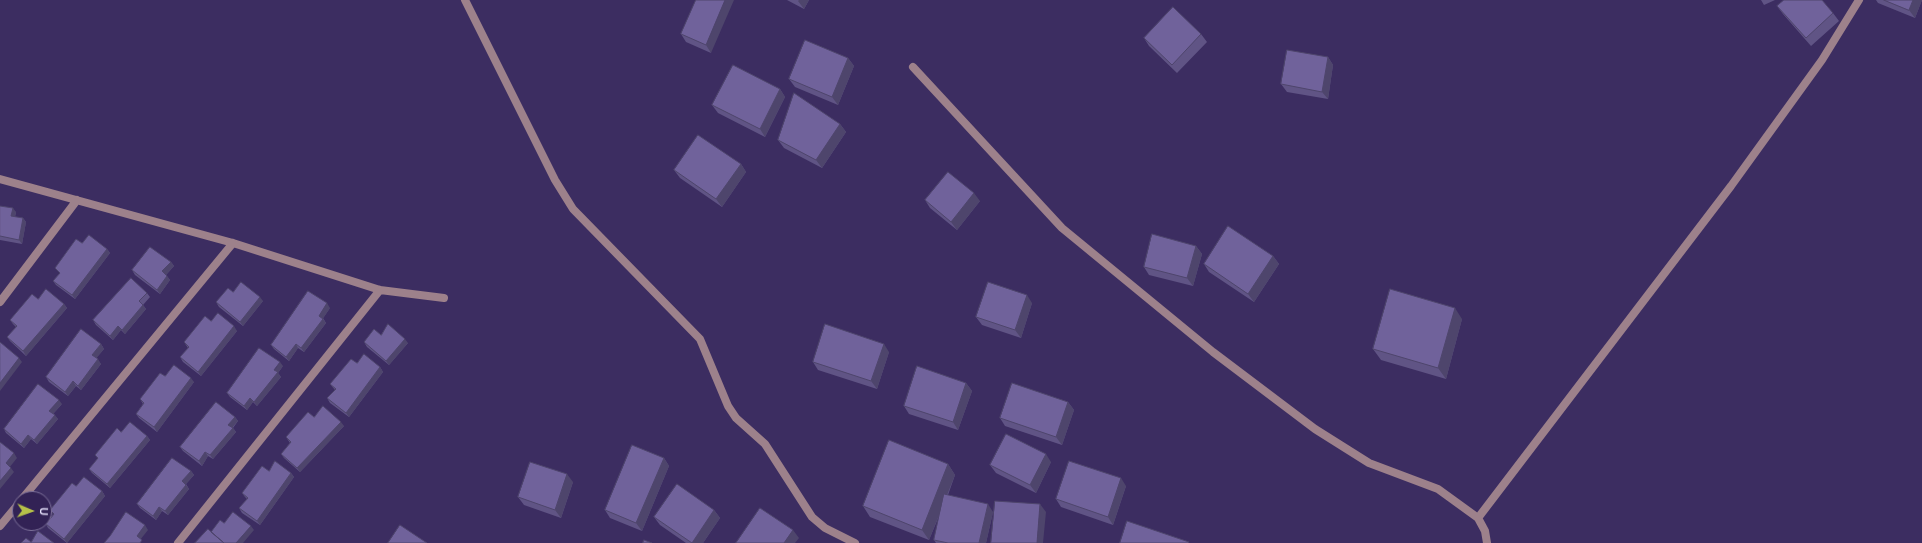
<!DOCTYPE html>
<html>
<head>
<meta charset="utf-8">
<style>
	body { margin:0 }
	#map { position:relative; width:1922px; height:543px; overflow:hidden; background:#3c2d61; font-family:"Nunito Sans",sans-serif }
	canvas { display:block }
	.north { position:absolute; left:12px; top:491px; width:40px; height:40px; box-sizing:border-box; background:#322255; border:1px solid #7b6f98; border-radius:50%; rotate:92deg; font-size:11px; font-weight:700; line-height:16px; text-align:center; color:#e8e3fd }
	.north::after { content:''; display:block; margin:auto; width:14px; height:18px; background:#b6c149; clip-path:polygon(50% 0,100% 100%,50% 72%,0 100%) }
</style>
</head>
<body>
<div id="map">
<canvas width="1922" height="543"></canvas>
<div class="north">U</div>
</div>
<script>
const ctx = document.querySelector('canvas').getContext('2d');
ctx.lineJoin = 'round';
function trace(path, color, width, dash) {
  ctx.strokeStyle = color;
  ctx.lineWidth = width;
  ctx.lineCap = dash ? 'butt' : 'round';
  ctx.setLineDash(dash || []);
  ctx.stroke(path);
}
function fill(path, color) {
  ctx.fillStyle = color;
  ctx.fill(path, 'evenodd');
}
const street = new Path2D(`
	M465,0L555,180L573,209L700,339L728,406L736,418L765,444L812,517L825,528L855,543
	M913,67L1062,228L1213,352L1315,429L1369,463L1438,489L1478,518
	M0,179L233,243L380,290L444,298
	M0,302L77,200
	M22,499L233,243
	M0,526L20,502
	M178,543L380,290
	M1487,543L1485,531L1478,518L1731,186L1822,60L1859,0`);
const wall = new Path2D(`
	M696,0L711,53L686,42L681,34Z
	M787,0H809L804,9Z
	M1761,0H1775L1764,5Z
	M1876,0H1922L1915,18L1878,3Z
	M1777,6L1833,13L1839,21L1811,46L1783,14Z
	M1201,34L1207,42L1177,73L1149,46L1144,38Z
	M1328,57L1333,65L1328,99L1287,92L1281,84Z
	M848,58L854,66L838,105L795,87L789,79Z
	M780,89L785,97L765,137L718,113L712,105Z
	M840,124L846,132L822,168L784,148L778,140Z
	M741,164L746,172L722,207L680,178L674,170Z
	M925,200L980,201L957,230L930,208Z
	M0,206L16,212L15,217L23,218L26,222L22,244L0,240Z
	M82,243L107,249L110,253L75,299L56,285L53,281L60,273L55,268Z
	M1196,246L1202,254L1193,286L1149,275L1144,267Z
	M1273,256L1279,264L1254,302L1209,272L1204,264Z
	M171,262L174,266L166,275L170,280L160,294L135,275L132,270Z
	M233,292L263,301L243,326L219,307L216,302Z
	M147,293L150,297L143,305L146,309L125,334L121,330L113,340L96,325L93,320Z
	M38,299L64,304L67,308L26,356L10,341L7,337L16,327L13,324L10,320Z
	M1032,303L1021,338L982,325L976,317Z
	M330,308L323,318L326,323L304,352L298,348L289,361L274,349L271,345Z
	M1462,319L1446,379L1381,360L1373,349Z
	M211,321L237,331L201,376L183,362L180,357L188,348L184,342Z
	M364,342L408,343L389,365L367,347Z
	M101,344L104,349L96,358L101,364L81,390L76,386L68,396L49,382L46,377Z
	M889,352L877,389L818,370L813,362Z
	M357,363L380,367L383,372L349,417L330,403L327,398L335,390L330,384Z
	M283,366L278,373L281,377L257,406L253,402L247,410L230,397L227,393Z
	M165,376L194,382L157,432L139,418L136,414L143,404L140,399Z
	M966,383L972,391L958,430L909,414L904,406Z
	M1068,402L1074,410L1062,445L1005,426L1000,418Z
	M62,404L53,414L58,419L37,444L31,439L24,448L6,433L4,429Z
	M235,417L238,421L233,428L236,432L213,459L208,456L202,466L183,451L180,447Z
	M314,417L344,426L300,472L284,458L281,454L290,443L286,437Z
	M121,432L147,436L150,440L110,488L92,473L89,469L98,459L95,455Z
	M664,458L669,466L642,531L610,518L605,510Z
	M1051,462L1036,493L996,473L990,465Z
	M948,464L955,475L948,495L993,512L986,543H936L934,540L939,516L929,540L870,517L863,506Z
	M191,471L194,475L186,484L189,489L168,515L162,511L156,520L140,508L137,504Z
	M269,471L291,473L294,477L260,525L242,513L239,508L247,499L245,497L242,493Z
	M573,482L561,518L524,505L518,497Z
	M76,486L102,491L105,496L67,543L48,528L46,524L53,514L50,510Z
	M1126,486L1113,525L1061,507L1056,499Z
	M714,510L720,518L703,543H686L660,525L654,517Z`);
const shadedWall = new Path2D(`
	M725,0H734L711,53L706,45Z
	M799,0H809L804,9L798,1Z
	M1913,0H1922L1915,18L1909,10Z
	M1328,57L1333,65L1328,99L1322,92Z
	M848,58L854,66L838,105L832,97Z
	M780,89L785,97L765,137L760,129Z
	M840,124L846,132L822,168L816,160Z
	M741,164L746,172L722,207L716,199Z
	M974,193L980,201L957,230L951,222Z
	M13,208L16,212L14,220L11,216Z
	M23,218L26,222L22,244L19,240Z
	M1196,246L1202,254L1193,286L1187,278Z
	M107,249L110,253L75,299L72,295Z
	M1273,256L1279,264L1254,302L1248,294Z
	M171,262L174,266L165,276L162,271Z
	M167,276L170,280L160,294L157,290Z
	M1027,295L1032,303L1021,338L1015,330Z
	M260,297L263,301L243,326L240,322Z
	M327,303L330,308L322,320L319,316Z
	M64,304L67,308L26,356L23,351Z
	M143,305L146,309L125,334L122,330Z
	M1455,308L1462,319L1446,379L1438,368Z
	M323,319L326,323L304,352L301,348Z
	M118,326L121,330L113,340L110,336Z
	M234,326L237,331L201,376L198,372Z
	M405,339L408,343L389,365L386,361Z
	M101,344L104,349L95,360L92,355Z
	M296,344L298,348L289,361L286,357Z
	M884,344L889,352L877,389L871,381Z
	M19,358L22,362L0,391V383Z
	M98,359L101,364L81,390L78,386Z
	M280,362L283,366L278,373L281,377L257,406L254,402Z
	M380,367L383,372L349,417L346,413Z
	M191,378L194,382L157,432L154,427Z
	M73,381L76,386L68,396L65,392Z
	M966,383L972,391L958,430L953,422Z
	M250,398L253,402L247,410L244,406Z
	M59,400L62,404L52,415L49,411Z
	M1068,402L1074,410L1062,445L1056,437Z
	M55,415L58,419L37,444L34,440Z
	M235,417L238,421L231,429L228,425Z
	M341,422L344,426L300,472L297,468Z
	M233,428L236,432L213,459L210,455Z
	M28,435L31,439L24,448L21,444Z
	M147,436L150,440L110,488L107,484Z
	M205,452L208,456L202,466L199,461Z
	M14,453L17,458L9,468L6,463Z
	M1046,454L1051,462L1036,493L1030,485Z
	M664,458L669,466L642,531L636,523Z
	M948,464L955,475L929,540L922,530Z
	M11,468L14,472L0,489V481Z
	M191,471L194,475L185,485L182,481Z
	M291,473L294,477L260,525L257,521Z
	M567,474L573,482L561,518L555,510Z
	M1121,478L1126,486L1113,525L1108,517Z
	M186,485L189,489L168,515L165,511Z
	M102,491L105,496L67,543L64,539Z
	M988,504L993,512L986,543H979Z
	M1040,504L1046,512L1043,543H1037Z
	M159,507L162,511L156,520L153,516Z
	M714,510L720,518L703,543H692Z
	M145,525L148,530L140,540L137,536Z
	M251,526L254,530L243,543H236Z
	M793,530L799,538L795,543H784Z`);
const building = new Path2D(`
	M696,0H725L706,45L681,34Z
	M1784,0H1822L1833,13L1806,38L1777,6Z
	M1884,0H1913L1909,10Z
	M1173,7L1201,34L1172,65L1144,38Z
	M805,40L848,58L832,97L789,79Z
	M1287,50L1328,57L1322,92L1281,84Z
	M733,65L780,89L760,129L712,105Z
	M794,93L840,124L816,160L778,140Z
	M698,135L741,164L716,199L674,170Z
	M948,172L974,193L951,222L925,200Z
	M0,206L13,208L11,216L23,218L19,240L0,236Z
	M1228,226L1273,256L1248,294L1204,264Z
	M1152,234L1196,246L1187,278L1144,267Z
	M89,235L107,249L72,295L53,281L60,273L55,268L76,239L82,243Z
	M150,247L171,262L162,271L167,276L157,290L132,270Z
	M131,278L147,293L139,301L143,305L122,330L118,326L110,336L93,320Z
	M241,282L260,297L240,322L216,302L228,288L233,292Z
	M988,282L1027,295L1015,330L976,317Z
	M46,289L64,304L23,351L7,337L17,326L10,320L32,294L38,299Z
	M1390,289L1455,308L1438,368L1373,349Z
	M308,291L327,303L319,316L323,319L301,348L296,344L286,357L271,345Z
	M218,313L234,326L198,372L180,357L189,347L184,342L205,316L211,321Z
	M388,324L405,339L386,361L364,342L374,329L381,335Z
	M825,324L884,344L871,381L813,362Z
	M81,329L101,344L92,355L98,359L78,386L73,381L65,392L46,377Z
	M0,342L19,358L0,383Z
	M259,348L280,362L274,370L278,372L254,402L250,398L244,406L227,393Z
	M364,354L380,367L346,413L327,398L336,389L330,384L351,359L357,363Z
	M174,365L191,378L154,427L136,414L144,403L140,399L160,373L165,376Z
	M917,366L966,383L953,422L904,406Z
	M1012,383L1068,402L1056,437L1000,418Z
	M38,384L59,400L49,411L55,415L34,440L28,435L21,444L4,429Z
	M216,402L235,417L228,425L233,428L210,455L205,452L199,461L180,447Z
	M323,406L341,422L297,468L281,454L291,442L286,437L308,412L314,417Z
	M130,422L147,436L107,484L89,469L98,458L95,455L117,428L121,432Z
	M1006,434L1046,454L1030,485L990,465Z
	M889,440L948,464L922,530L863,506Z
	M0,442L14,453L6,463L11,468L0,481Z
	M632,445L664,458L636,523L605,510Z
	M172,458L191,471L182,481L186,485L165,511L159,507L153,516L137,504Z
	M275,461L291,473L257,521L239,508L248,498L242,493L262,466L269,471Z
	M1069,461L1121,478L1108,517L1056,499Z
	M530,462L567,474L555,510L518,497Z
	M84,477L102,491L64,539L46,524L54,514L50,510L72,483L76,486Z
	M677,484L714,510L692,543L654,517Z
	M944,494L988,504L979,543H948L934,540Z
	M995,501L1040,504L1037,543H991Z
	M760,508L793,530L784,543H736Z
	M126,512L145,525L137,536L142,540L140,543H104L110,536Z
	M233,512L251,526L236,543H224L211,532L220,520L224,523Z
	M1127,521L1189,542L1188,543H1120Z
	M400,525L427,543H388Z
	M208,529L224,543H195Z
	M38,531L54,543H21L26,538L31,542Z
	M644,540L652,543H643Z`);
trace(street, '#9d818b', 8);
fill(wall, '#605485');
fill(shadedWall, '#4e456c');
fill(building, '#70629b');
trace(building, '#4e456c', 1);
</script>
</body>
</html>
